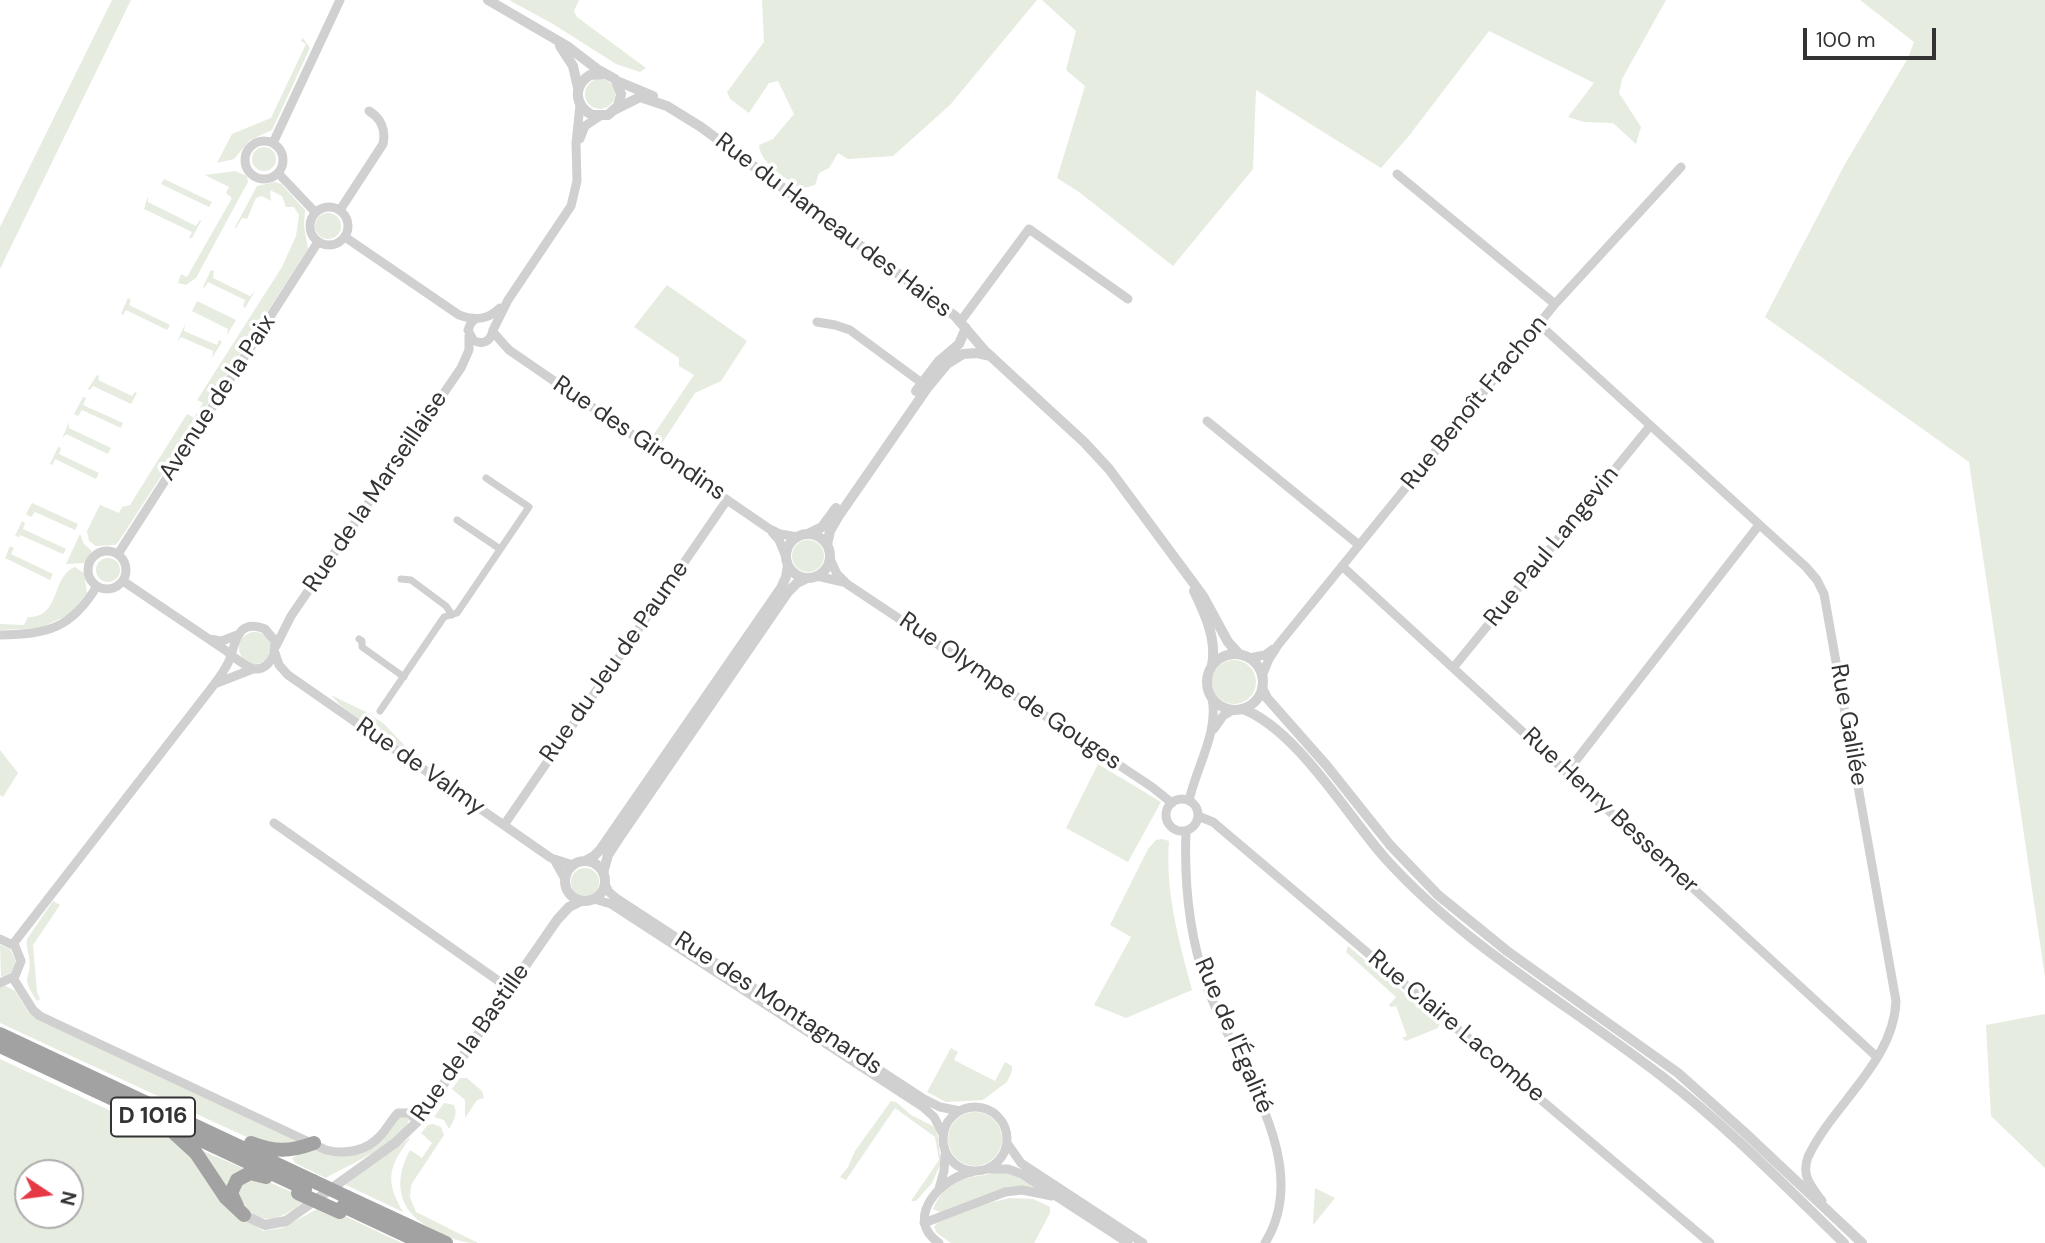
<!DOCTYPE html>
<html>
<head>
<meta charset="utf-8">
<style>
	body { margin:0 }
	#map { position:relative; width:2045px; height:1243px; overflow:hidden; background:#fff; font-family:"DM Sans",sans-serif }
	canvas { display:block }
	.north { position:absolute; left:14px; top:1159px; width:70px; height:70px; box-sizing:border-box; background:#fff; border:2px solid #adadad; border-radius:50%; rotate:103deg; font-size:19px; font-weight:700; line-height:28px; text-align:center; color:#333 }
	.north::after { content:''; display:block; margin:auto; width:24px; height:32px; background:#e63946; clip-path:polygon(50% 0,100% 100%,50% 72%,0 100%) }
	.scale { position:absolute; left:1803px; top:28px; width:133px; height:32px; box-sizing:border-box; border:4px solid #333; border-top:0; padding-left:9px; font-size:21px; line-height:24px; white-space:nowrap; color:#333; -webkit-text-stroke:5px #fff; paint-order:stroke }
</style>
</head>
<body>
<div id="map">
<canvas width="2045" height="1243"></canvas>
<div class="north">N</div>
<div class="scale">100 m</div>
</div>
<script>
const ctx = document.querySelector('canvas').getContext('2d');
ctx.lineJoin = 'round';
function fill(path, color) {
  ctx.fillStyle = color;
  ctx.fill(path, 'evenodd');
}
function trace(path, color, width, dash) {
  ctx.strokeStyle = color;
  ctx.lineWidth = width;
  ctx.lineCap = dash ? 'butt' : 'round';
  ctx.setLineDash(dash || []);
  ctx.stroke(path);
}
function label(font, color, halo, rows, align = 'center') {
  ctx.font = font + ' "DM Sans",sans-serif';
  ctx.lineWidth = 7;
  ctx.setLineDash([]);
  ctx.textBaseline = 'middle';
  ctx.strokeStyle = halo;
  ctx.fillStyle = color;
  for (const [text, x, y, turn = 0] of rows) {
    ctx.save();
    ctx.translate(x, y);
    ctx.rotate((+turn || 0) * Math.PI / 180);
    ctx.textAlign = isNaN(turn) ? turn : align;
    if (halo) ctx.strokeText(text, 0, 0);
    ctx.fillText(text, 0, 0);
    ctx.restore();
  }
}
const green = new Path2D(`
	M112,0H131L0,269V227Z
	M509,0H579L574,11L577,17L646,68L640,72L616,64L553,24Z
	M762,0H1037L950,105L893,156L848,159L838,153L829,168L819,173L815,185L801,189C788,179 760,164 759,145L773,139L794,114L778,81L769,83L749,113L730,99L727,92L764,42Z
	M1042,0H1666L1622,79L1619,93L1641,127L1636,144L1613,123L1584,122L1568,117L1594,83L1489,31L1408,137L1381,168L1256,90L1253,169L1173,266L1079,192L1057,178L1085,86L1066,70L1076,31Z
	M1860,0H2045V977L1969,462L1765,317L1845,164L1908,58L1914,42Z
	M303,38L310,48L272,130L250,140L234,159L217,163L232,134L271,118L306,44L301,41Z
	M585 94a15 15 0 1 1 30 0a15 15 0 1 1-30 0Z
	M252 159a12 12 0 1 1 24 0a12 12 0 1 1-24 0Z
	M235,171L247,176L248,182L243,191L196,278L186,285L178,283L181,274L187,277L232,198L226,193L229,187L205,175Z
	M164,179L212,202L209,207L161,184Z
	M275,182L281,184L305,210L304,226L308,249L119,541L115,545L96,546L89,541L87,531L100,505L119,513L122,507L130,505L187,414L194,418L203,403L197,400L282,267L296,236L299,215L294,207H286L282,196L270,190L271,201L262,196L256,198L247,219L242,218L236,228L235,227L257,186Z
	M148,196V202L196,226L200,220L201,221L192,238H189L192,232L144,209Z
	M315 226a13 13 0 1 1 26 0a13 13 0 1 1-26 0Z
	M211,270L214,271L213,278L250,296L255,291L245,308L243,306L245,300L208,282L204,288L203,287Z
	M667,285L747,341L721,381L695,393L662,443L652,437L694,375L679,366V358L634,327Z
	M128,298L131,300L129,305L170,325L167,330L126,310L123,315L121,314Z
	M197,301L236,320L227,335L228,329L192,311Z
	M185,324L184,331L217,345L219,340L222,342L212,358L213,351L181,337L177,342Z
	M97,375L99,376L98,380L132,396L135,392L137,393L131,404L93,386L90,390L88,389Z
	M83,397L86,398L83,405L123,423L121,428L82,410L78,416L74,414Z
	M69,422V428L111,448L108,454L66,434L62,439Z
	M58,447L61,448L59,454L99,473L96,479L55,459L52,465L50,464Z
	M32,503L78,524L75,530L35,512L31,517L26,514Z
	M22,521L25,523L23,529L66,549L63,554L20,535L19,537L15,536Z
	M80,534L84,544L92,551L85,563L66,564Z
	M792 556a16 16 0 1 1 32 0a16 16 0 1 1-32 0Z
	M10,546L14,548L11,554L53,574L50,580L5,558Z
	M96 570a12 12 0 1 1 24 0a12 12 0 1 1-24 0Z
	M75,567L84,573L87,593L70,614L40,628L0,630V624L24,625L28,617C61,618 51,576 75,567Z
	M239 648a16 16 0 1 1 32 0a16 16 0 1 1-32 0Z
	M1212 682a22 22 0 1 1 44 0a22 22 0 1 1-44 0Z
	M331,695L368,713L384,724L412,753L407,752L341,706Z
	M0,750L18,773L3,797L0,795Z
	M1098,764L1161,802L1128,862L1066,828Z
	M1162,839L1169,841C1165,892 1179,941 1192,990L1126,1018L1094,1005L1131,937L1110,925L1148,849L1156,840Z
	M571 882a14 14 0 1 1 28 0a14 14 0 1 1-28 0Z
	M53,901L60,905L33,945L37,992L40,999L37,1001C18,973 33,981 29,957C28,950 26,946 27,939Z
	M0,945L10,949L16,961L12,972L1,977Z
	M1348,946L1440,1023L1438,1028L1406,1041L1402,1038L1407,1036L1396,1006L1390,1007L1389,1005L1396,997L1346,952Z
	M4,985L15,991L29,1013L302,1143L266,1146L0,1023V986Z
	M2045,1014V1168L1991,1116L1986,1025Z
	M951,1048L958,1052L954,1060L995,1081L1005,1062L1012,1066V1071L1007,1082L983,1100L946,1102L927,1092Z
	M0,1059L181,1144L230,1208L263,1231L282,1228L323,1206L402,1243H0ZM28,1173H70V1215H28Z
	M460,1078H467L482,1091L484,1098L477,1100L465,1118V1100L452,1089Z
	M891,1101L896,1102L911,1115L933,1126L937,1131L941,1163L932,1183L916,1201H911L939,1160L935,1137L895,1108L846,1180L840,1177L848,1167L855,1151Z
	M444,1103L454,1105C458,1115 454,1120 449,1129L444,1120L434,1117Z
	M948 1139a27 27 0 1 1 54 0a27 27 0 1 1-54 0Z
	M400,1116H405L409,1120C403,1142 346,1166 326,1178L295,1163L292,1158L312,1147C359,1168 367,1146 400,1116Z
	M433,1124L441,1127L444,1135L411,1185L410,1197L416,1212L478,1243C460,1243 453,1239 436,1231C400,1215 391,1185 410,1150L422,1158L432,1143L421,1133L428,1125Z
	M411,1137C389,1166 384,1179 403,1212L342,1183Z
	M194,1147L247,1170L227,1189Z
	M997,1172L1015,1174L1040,1189H1001L940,1212L933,1209C949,1173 965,1181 997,1172Z
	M258,1177L307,1199C277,1222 263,1229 235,1198L237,1185Z
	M1315,1188L1335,1198L1313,1225Z
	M1010,1198L1033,1199L1050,1207V1213L1034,1243H951L937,1233L934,1227L937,1223L989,1203Z`);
const pedestrian = new Path2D(`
	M457,520L500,549
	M401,579L411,580L446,606L452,615
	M359,639L362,641V647L404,677
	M380,711L444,617L457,613L529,507L486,478`);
const minor = new Path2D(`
	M580,139L585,126L600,116
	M245 160a19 19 0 1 1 38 0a19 19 0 1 1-38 0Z
	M273,143L340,0
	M278,173L315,212
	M1397,174L1555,304
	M310 226a19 19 0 1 1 38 0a19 19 0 1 1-38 0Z
	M340,210L383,144C386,130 381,118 369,111
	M345,237L459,315C475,321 488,320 500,308
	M475,319L471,323L468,330L473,340C483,346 491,341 493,330
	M817,322L835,325L850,330L926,386
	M960,322L1029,229L1128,299
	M1539,324L1806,567L1817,580L1824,594L1896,1001C1894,1062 1832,1105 1808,1157C1801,1176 1811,1186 1822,1201
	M493,330L508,300L571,206L577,181L576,143L580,105
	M493,332L509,350L768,528L780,534L798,537
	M1207,421L1359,545
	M772,532L779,540L786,557
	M88 570a19 19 0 1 1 38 0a19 19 0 1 1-38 0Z
	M118,554L318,242
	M830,559L837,574L847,584L1152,787L1172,803
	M1342,566L1877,1057
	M817,576L843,582
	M0,635C48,634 71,629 97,586
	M209,639L222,641L237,635
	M276,646L291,616L461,368L469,350V336
	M275,653L279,665L288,675L551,858L573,865
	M1249,658L1265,655L1273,649
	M1453,668L1650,426
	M1262,676L1269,659L1278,645L1555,304L1681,167
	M217,683L253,669
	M1214,729L1223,716L1233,710
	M1567,772L1759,525
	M1166 815a16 16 0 1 1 32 0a16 16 0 1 1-32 0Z
	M1189,801C1196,767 1219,733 1212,698
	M1198,816L1213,822L1710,1243
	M274,823L510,989
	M504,825L727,500
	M1186,831C1184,883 1189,934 1206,984C1232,1060 1316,1161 1265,1243
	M555,861L565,879
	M605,884L609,892L616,898L924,1099L940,1107L960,1111
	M594,899L611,904L923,1107L934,1117L943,1134
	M0,939L15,946L21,961L15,976L0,983
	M13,944L213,686C219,678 225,670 229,661C236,642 237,618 265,629L275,641L274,655C259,683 241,662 225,650L123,581
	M13,978L33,1010L40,1016L326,1150C345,1155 367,1151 380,1136C387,1129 391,1120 398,1113H408L418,1121
	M943 1139a32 32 0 1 1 64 0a32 32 0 1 1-64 0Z
	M1007,1143L1021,1163L1143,1243
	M989,1169H1008L1022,1174L1128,1243
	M939,1189L944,1171L945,1155
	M924,1223L1005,1192L1022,1190L1052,1196
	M939,1243C903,1219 941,1177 972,1172`);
const tertiary = new Path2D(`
	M488,0L567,46L597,69L615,79L621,94L618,106L608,115H592C574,105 573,86 590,75L606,74
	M560,46L573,66L578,88
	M617,81L653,96
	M614,110L640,97L667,106L701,127L955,316L985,351L1084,442L1109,469L1203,596L1228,642L1239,654
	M916,391L939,361L959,344L966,328
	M786 556a22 22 0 1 1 44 0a22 22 0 1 1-44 0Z
	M808,534L822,527L836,508
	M827,545L830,531L838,517L928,387L947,364L963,354L977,353L991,356
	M1194,591C1205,614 1217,639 1212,665
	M1207 682a28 28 0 1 1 56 0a28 28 0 1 1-56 0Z
	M1262,688L1267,698L1327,766L1390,845L1438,895L1507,951L1678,1073L1743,1131L1862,1243
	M1243,709C1297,730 1347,815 1385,858C1465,947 1570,1005 1664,1078C1727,1126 1787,1188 1844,1243
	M565 881a20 20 0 1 1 40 0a20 20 0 1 1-40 0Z
	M585,861L594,856L600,850L781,588L786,577L788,565
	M603,873L608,855L619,838L788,592L797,583L807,578
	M244,1215L265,1225L286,1221L395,1143L418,1121L557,920L569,907L581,901`);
const trunk = new Path2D(`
	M0,1034L313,1181
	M0,1046L305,1189
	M173,1132L196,1153L226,1198L244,1215
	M251,1143C274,1152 290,1152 314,1143
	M347,1197L446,1243
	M237,1206L231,1193L237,1180L250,1173L266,1177
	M343,1206L422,1243`);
const trunkBridge = new Path2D(`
	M313,1181L347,1197
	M298,1193L340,1212`);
const shields = [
	[153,1117,84]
];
const shieldNames = [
	["D 1016",153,1117]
];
const streetNames = [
	["Rue du Hameau des Haies",833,226,37],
	["Avenue de la Paix",218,398,-57],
	["Rue Benoît Frachon",1475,403,-51],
	["Rue des Girondins",639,439,34],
	["Rue de la Marseillaise",376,492,-56],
	["Rue Paul Langevin",1552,547,-51],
	["Rue du Jeu de Paume",615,662,-55],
	["Rue Olympe de Gouges",1010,692,34],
	["Rue Galilée",1848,725,80],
	["Rue de Valmy",420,767,35],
	["Rue Henry Bessemer",1610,811,43],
	["Rue des Montagnards",778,1004,33],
	["Rue Claire Lacombe",1456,1027,40],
	["Rue de l'Égalité",1233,1036,67],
	["Rue de la Bastille",471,1043,-55]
];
fill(green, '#e6ecdf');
trace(pedestrian, '#d0d0d0', 7);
trace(minor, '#d0d0d0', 9);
trace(tertiary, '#d0d0d0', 10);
trace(trunk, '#a2a2a2', 14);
trace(trunkBridge, '#a2a2a2', 14);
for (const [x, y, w] of shields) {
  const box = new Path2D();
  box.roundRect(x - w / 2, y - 19.5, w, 39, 5);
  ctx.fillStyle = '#fff';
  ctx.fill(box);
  trace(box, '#333', 2);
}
label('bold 23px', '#333', null, shieldNames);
label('24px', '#333', '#fff', streetNames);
</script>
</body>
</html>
